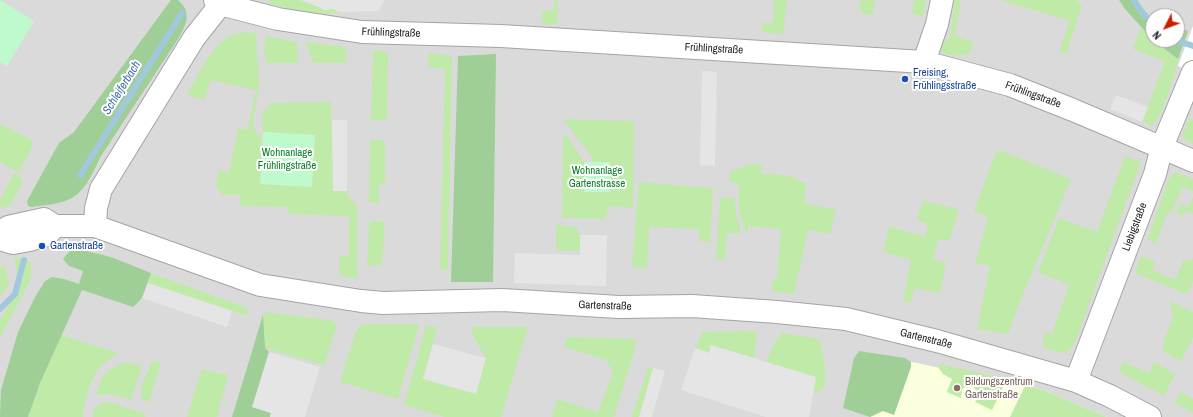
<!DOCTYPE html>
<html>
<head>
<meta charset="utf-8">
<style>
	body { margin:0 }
	#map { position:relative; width:1193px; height:417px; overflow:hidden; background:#efece3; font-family:"Archivo Narrow",sans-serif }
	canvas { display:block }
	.north { position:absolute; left:1145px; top:8px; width:40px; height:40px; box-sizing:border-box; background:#fff; border:1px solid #a5a5a5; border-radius:50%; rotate:228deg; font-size:11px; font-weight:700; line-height:16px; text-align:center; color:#1d1d1d }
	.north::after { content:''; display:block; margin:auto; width:14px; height:18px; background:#cb1d00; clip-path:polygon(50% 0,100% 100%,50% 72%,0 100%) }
</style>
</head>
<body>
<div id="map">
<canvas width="1193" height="417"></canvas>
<div class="north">N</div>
</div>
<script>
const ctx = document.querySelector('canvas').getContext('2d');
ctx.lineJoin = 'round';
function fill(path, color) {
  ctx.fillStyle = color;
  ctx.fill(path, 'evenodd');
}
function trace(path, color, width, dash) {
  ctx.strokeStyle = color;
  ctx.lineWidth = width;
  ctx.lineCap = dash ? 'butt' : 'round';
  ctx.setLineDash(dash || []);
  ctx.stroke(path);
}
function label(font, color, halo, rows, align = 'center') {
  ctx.font = font + ' "Archivo Narrow",sans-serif';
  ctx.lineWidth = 4;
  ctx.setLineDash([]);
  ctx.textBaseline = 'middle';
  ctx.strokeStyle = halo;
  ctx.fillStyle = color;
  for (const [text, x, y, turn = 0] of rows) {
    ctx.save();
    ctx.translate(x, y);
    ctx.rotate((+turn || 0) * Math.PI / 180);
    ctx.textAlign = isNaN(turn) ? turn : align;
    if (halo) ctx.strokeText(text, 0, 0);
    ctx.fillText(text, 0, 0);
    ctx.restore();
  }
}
const residential = new Path2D(`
	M0,0H1193V417H0ZM1153,16H1177V40H1153Z`);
const education = new Path2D(`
	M889,357L1043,390L1107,417H871Z`);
const grass = new Path2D(`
	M267,0H301L325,10L332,9L341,12C331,17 287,9 275,5C271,4 269,2 267,0Z
	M555,0H558L557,24H542V11L554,10Z
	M774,0H787L783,34L762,32V23H773Z
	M861,0H875L872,15L863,14L859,7Z
	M914,0H926L923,16L912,14Z
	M955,0H961L955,36L973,42C972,45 972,50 970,52C964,58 946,55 940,51L942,44L950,37Z
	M1000,0H1077L1082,7L1066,54L1059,51L1070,21Z
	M1143,28L1152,40L1178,59C1175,75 1163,115 1152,126L1142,122L1165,61L1133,49L1140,30Z
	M242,32L256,33L259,85L253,123L256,133L262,138L260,184L312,187L315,135L263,132L262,113L271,103L331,102L333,191H347L348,196L357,206V279L339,275V256H349V216L289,214L288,207L240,206V195H223L216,186L219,170L229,172L238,129L244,130L248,127L256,90L210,80L205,100L187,95C196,78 209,51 224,40C229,36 235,34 242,32Z
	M266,36L297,42L298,63H266L264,50Z
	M306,42L346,47V63H313Z
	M375,50L384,51L388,54L387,118L385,120H371L373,53Z
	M428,53L452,56L448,269H440L445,68H429Z
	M1190,117L1193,121V144L1185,140L1182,135Z
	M563,119L634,121L633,208L609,206L605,219L562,218L563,136L566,135L584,162V192H610V162H592V157Z
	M0,124L33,141V145L19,172L0,162Z
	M370,140H385V184H379V203H369Z
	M999,150L1071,179L1018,306L1008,334L977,329L990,266L975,263L988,217L974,211L994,157Z
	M1125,156L1141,162L1075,342C1067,359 1055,351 1042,346L1045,332L1052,334L1069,285L1038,272L1059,218L1097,232Z
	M750,164L762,165L761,173L792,176L796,180L806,183L804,203L836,210L830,234L808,230L794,294L772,291L773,279H777L781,229L748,226L747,234C739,218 738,203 739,186L736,183L730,182V172Z
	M15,172L23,181L10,206L0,208V200Z
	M1176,172L1193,179V191L1182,187L1172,212L1168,211L1156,243L1147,240L1169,178Z
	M639,182L713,188L710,242L699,241V229L649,227L647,268L632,267Z
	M1193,196V214L1185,211L1183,216L1176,213L1180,204L1189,207Z
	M720,198H735V210L741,233H727L725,259H716Z
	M923,200L959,210L949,241L938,239L933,259L946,263L940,293L914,288L911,303L903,301L911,260L883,252L889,226L925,237L928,224L917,220Z
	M371,221H385L382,265L367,266L369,224Z
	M556,225L576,227L580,235V251L556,250Z
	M15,256L31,262V279L0,337V320L9,306L17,282Z
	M1141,256L1156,262L1152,270L1175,280L1184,259L1191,262L1193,257V281L1187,294H1186L1135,273Z
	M5,266L9,284L0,296V268Z
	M151,273L247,308L248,316L148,283Z
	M1170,301L1193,312V338L1181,361L1163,351V344L1173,316Z
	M266,312L330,320L335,323L336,328L324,365L265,348L263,315Z
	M366,324H419L398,399L340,382L356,331L360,326Z
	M426,326L437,327L423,379L486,358L472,334V327H528L501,417H445L404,405Z
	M745,331L755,332L757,334L754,358L711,345L709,353L695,348L703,332Z
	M782,333L815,338C818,339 820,341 821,345C823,353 827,377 825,384C824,390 818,392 813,393L815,377L766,362L776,341Z
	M61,335L118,353C112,358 104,362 98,369C91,378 83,405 83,417H28L40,383Z
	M567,337L636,339L634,352L614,417H552L557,399L598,412L613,372L606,360L564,347Z
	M153,361L161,363L149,402L142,400C138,389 148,371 153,361Z
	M126,362L142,366L131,400L110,394L97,395C99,375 108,369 126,362Z
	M1123,362L1149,373L1154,362L1175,374L1164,396L1119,372Z
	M940,364L1007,379L992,410L975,402L979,394L973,387L967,386L962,389L961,398L947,392L952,379L943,374L938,367Z
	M648,367L653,368L639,417H632Z
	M202,369L228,375L217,417H187Z
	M1025,386L1043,390L1107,417H1010Z
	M1180,392L1193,399V413L1175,403Z
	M104,402H110L145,414V417H93V410Z`);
const forest = new Path2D(`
	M171,0H178C193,13 186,25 178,39L101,156C93,172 84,196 65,201C55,205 43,205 32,207L28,206L27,202L28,199L59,143L74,132Z
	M1119,0H1137L1148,16L1153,19V40L1125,9Z
	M1177,27L1188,31L1178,59L1153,40H1177Z
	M496,54L493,282H451L458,56Z
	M82,250L111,257L151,273L142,298L133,307L82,290L40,383L28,417H0L1,390L18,332L35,297L45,281L52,277L64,279L79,284L83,271L69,266L63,259L70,251Z
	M263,315L265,348L269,352L253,407L271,413L270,417H232Z
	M859,351L905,358L911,362V367L894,415L883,411L870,417L843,408L854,358Z`);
const park = new Path2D(`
	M0,0L34,21L7,66L0,62Z
	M263,132L315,135L312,187L260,184Z
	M584,162H610V192H584Z`);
const parking = new Path2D(`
	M301,0H384L379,11L341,12L332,9L325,10Z
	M702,71L717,72L715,166L700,165Z
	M1116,95L1148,107L1142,122L1110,109Z
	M332,120H347V191H333Z
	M580,235H607L606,286L514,283L515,253L580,255Z
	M148,283L232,311L227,327L142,298Z
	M433,344L486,358L476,394L423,379Z
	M711,345L816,377L809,417H766L681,390L695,348L709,353Z
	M269,352L320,367L305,417H270L271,413L252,407Z
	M653,368L665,371L652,417H639Z`);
const pier = new Path2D(`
	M1193,26V72L1178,66Z`);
const stream = new Path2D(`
	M1134,0L1141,11L1153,24
	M1175,40L1193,46
	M80,175L182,13
	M0,309L15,294L24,260`);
const minor = new Path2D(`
	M215,0L220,4L278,19L362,32L501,36L924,62L1010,85L1073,110L1193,161
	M924,62L937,24L942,0
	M95,226L96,208L101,189L194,38L224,0
	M0,239L13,243L30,240L47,235L55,226
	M2,239L8,227L44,219L55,226H95L260,285L361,301L383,303L502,300L619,307L692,306L777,312L846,319L937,341L1076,381L1110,396L1150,417
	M1076,381L1155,174L1162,147L1193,72`);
const markers = [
	[905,79,4,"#1a4fb4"],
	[42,246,4,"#1a4fb4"],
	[957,388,4,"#8d6e63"]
];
const streetNames = [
	["Frühlingstraße",391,33,2],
	["Frühlingstraße",714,49,3],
	["Frühlingstraße",1033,95,20],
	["Liebigstraße",1135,227,-69],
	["Gartenstraße",605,306,2],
	["Gartenstraße",926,339,14]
];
const transitNames = [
	["Freising,",913,73],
	["Frühlingsstraße",913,86],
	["Gartenstraße",50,246]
];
const parkNames = [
	["Wohnanlage",287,153],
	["Frühlingstraße",287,166],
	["Wohnanlage",597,171],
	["Gartenstrasse",597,184]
];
const educationNames = [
	["Bildungszentrum",965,382],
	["Gartenstraße",965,395]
];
const waterNames = [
	["Schleiferbach",122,88,-58]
];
fill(residential, '#dbdada');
fill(education, '#faffdc');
fill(grass, '#bfeaa8');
fill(forest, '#9fcf97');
fill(park, '#bffacc');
fill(parking, '#e5e5e5');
fill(pier, '#fff');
trace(stream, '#a2c8dd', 6);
trace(minor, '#a4a4a4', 24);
trace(minor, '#fff', 22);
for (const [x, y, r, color] of markers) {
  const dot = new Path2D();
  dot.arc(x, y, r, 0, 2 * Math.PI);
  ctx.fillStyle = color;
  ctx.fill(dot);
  trace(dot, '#fff', 1.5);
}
label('11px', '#1d1d1d', '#fff', streetNames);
label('11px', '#164399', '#fff', transitNames, 'left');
label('11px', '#0a7d24', '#fff', parkNames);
label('11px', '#785e54', '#fff', educationNames, 'left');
label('italic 12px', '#496dae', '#fff', waterNames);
</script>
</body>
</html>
